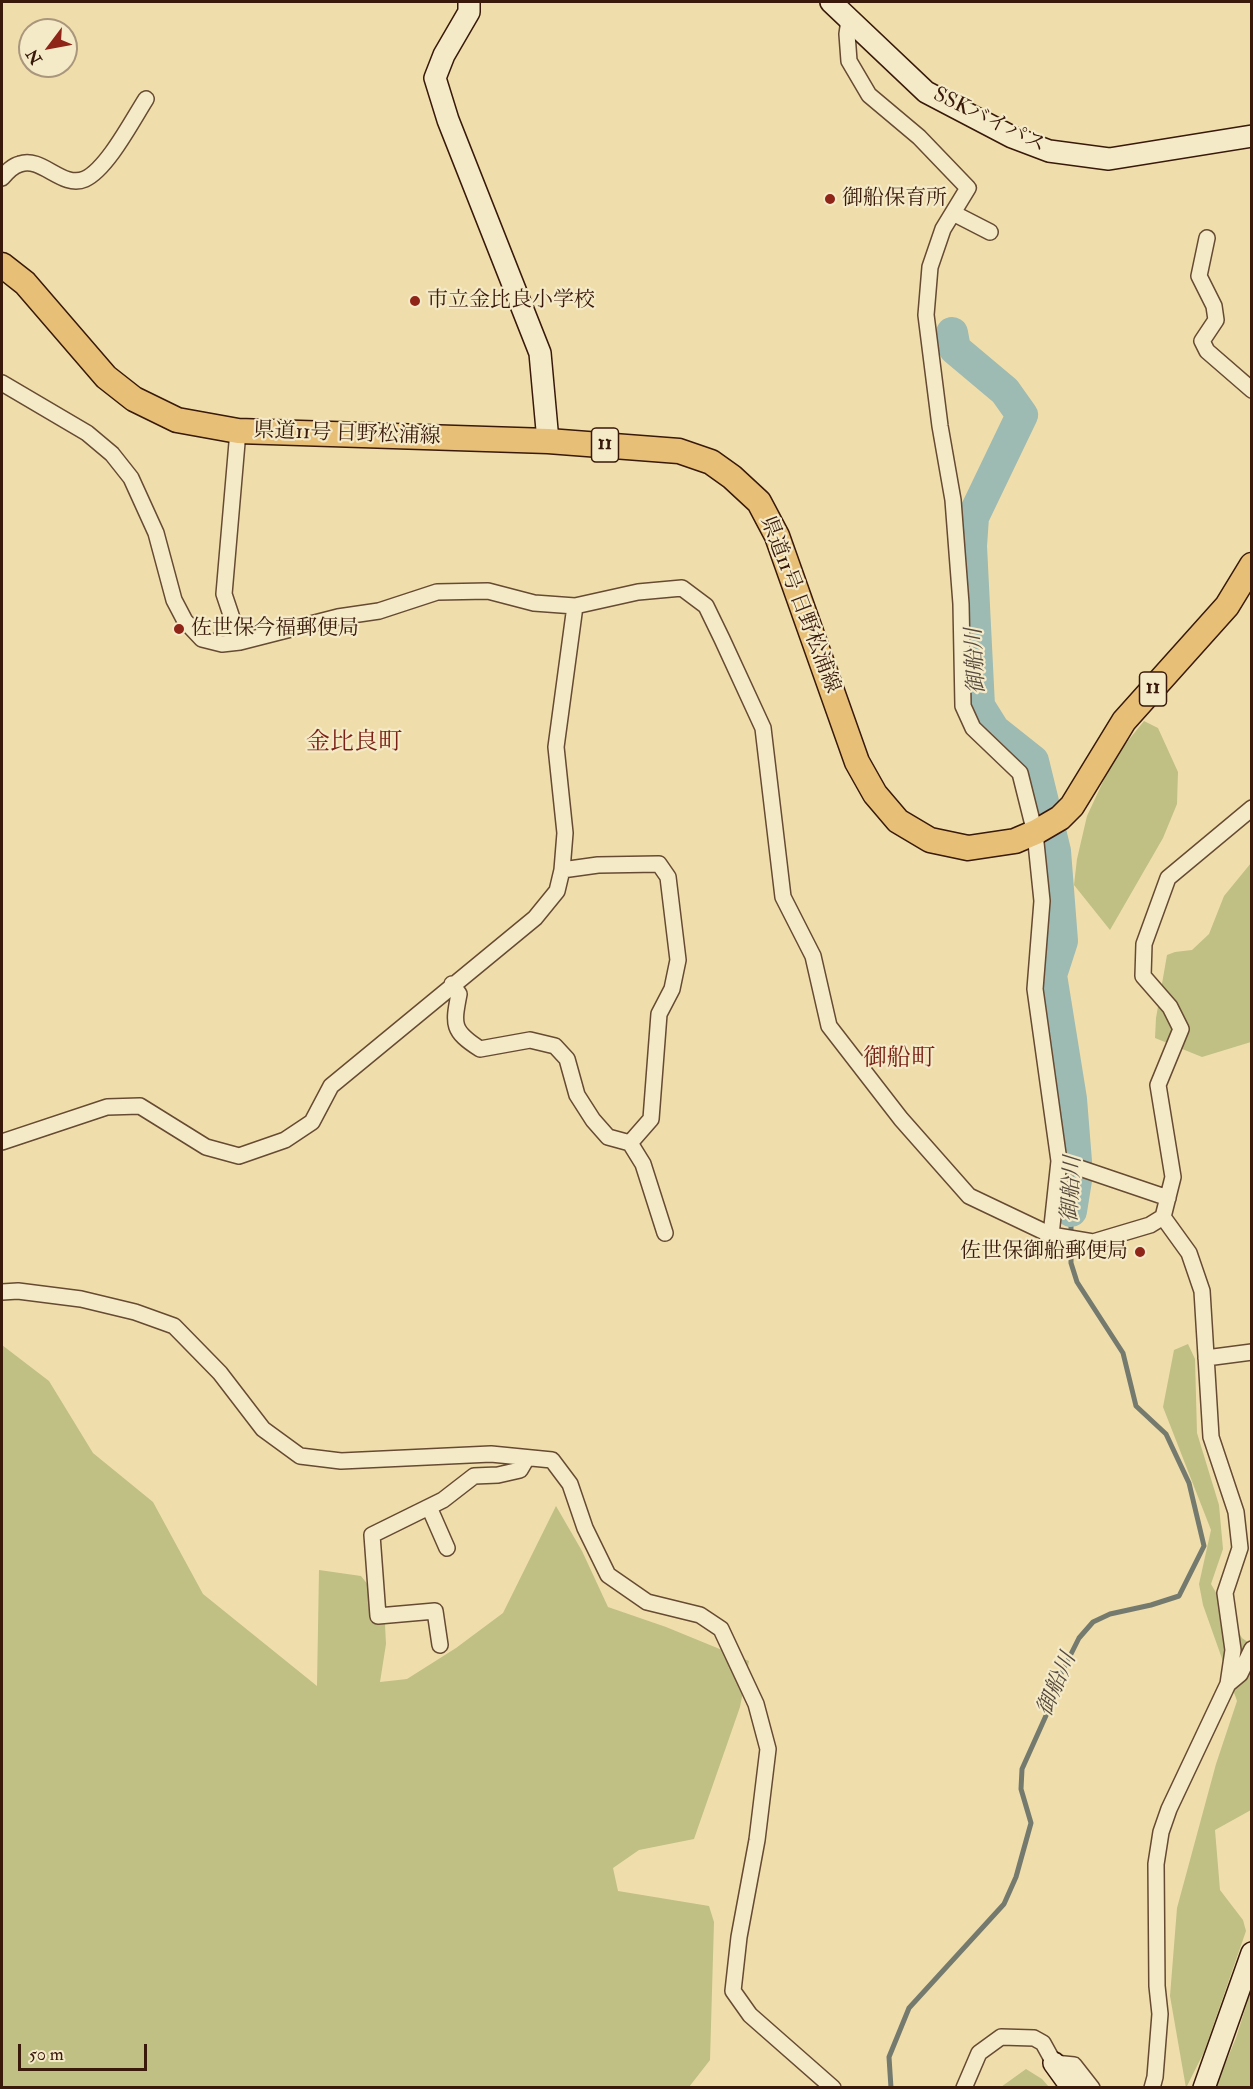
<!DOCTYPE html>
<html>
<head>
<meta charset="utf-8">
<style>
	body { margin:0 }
	#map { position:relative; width:1253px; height:2089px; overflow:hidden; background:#efdeab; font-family:"IM FELL Double Pica",serif }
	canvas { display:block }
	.frame { position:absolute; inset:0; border:3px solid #38190a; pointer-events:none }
	.north { position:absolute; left:18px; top:18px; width:60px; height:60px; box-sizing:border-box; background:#f5eac8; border:2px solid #a9967c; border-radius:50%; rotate:238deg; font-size:16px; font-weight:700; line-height:24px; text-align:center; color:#38190a }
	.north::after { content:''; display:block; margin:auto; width:21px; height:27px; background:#8f2418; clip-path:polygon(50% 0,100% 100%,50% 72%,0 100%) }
	.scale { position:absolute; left:18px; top:2044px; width:129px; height:27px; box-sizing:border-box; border:3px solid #38190a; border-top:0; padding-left:8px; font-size:18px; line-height:21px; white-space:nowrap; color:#38190a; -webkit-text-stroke:4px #f5eac8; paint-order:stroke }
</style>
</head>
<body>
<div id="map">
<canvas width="1253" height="2089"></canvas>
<div class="frame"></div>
<div class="north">N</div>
<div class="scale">50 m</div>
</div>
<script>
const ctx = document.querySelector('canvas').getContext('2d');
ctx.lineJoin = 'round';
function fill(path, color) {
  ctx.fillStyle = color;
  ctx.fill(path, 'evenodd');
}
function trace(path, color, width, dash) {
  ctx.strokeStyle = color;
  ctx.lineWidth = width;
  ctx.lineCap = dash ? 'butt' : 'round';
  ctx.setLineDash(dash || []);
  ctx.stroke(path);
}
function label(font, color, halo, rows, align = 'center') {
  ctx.font = font + ' "IM FELL Double Pica","Noto Serif JP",serif';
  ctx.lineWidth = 4.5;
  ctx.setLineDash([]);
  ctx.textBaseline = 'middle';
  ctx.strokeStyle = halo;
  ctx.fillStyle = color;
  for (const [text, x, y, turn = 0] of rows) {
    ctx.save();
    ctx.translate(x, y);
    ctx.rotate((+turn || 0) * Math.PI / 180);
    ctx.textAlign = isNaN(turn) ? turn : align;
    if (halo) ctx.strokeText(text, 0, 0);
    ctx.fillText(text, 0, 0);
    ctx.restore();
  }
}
const green = new Path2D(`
	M1144,721L1158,728L1178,772L1177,804L1163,838L1110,930L1074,885L1077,859L1087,816L1114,758Z
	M1251,863V1042L1202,1057L1155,1038L1156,1018L1167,955L1175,952L1192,950L1209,934L1224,896Z
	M1188,1344L1195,1359L1197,1433L1219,1505L1223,1549L1211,1584L1242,1638L1252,1645L1251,1810L1215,1830L1220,1890L1243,1920L1246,1931L1204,2052L1186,2088L1170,1996L1177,1908L1216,1764L1237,1701L1203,1605L1199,1584L1211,1530L1163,1407L1174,1350Z
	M2,1345L49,1381L93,1453L153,1502L203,1594L317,1686L319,1570L361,1576L384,1605L386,1644L380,1682L407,1679L456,1648L503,1613L556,1506L582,1551L608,1607L666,1627L749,1661L740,1707L694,1839L639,1850L613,1868L618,1891L709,1906L714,1922L710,2060L689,2087H2Z
	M1251,1990V2087L1215,2088L1236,2038Z
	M1026,2069L1042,2079L1049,2087H1001Z`);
const stream = new Path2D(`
	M891,2088L889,2057L909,2008L1004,1904L1016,1877L1031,1823L1021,1789L1022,1769L1053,1700L1061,1674L1079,1638L1093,1622L1110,1614L1151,1605L1179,1596L1204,1546L1189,1483L1166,1434L1136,1406L1123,1353L1077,1282L1071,1263V1211`);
const river = new Path2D(`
	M952,333L955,349L1005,391L1022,415L973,517L971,546L979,706L994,730L1033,761L1055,851L1062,941L1051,975L1071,1099L1077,1174L1071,1211`);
const street = new Path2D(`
	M849,20L847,34L849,61L869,95L919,137L968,188L943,229L930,267L926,315L940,426L953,500L961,604L963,706L973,728L1020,773L1035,833L1042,901L1035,989L1059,1161L1051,1235
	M2,178C7,172 12,166 20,164C42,156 62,189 85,179C107,169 132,121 146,99
	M953,213L990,232
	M1207,238L1199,276L1214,306L1216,320L1202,341L1207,351L1252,390
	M2,383L87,433L112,454L131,478L156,533L174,600L185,621L202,639L222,644L240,642L338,617L379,611L437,592L488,591L534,603L575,606L638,592L682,588L706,606L722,639L763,728L783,897L813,956L829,1026L901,1119L969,1196L1051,1235L1093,1242L1150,1225L1163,1217L1173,1177L1158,1085L1181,1029L1170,1007L1143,976L1144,944L1168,878L1252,808
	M238,431L224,594L240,642
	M562,870L598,865L659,864L668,877L678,960L672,989L659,1014L651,1119L630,1143L643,1164L665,1233
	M452,984L459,994C453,1025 452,1031 480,1049L530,1040L555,1046L567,1059L577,1095L593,1120L608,1137L630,1143
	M2,1142L107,1107L140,1106L206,1147L239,1156L285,1140L312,1122L331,1086L535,918L557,891L562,870L565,833L556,747L575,606
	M1059,1161L1168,1198
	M2,1292L18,1291L81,1299L135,1312L174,1326L220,1373L263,1429L300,1456L341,1461L491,1454L552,1460L570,1484L585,1528L608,1575L647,1602L700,1615L721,1629L756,1704L768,1749L757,1840L739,1937L733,1991L750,2015L833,2088
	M1206,1358L1252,1352
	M429,1507L447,1548
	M440,1645L435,1611L378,1616L372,1535L443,1500L474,1476L498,1475L520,1470L527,1458
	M1228,1684L1240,1674L1252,1649
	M964,2088L979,2053L1001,2037L1034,2038L1043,2043L1054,2063L1074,2065L1092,2088
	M1152,2088L1155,2077L1160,2014L1157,1986L1156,1864L1161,1832L1169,1809L1228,1684L1233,1650L1225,1593L1240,1548L1236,1512L1211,1437L1202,1291L1189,1253L1163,1217`);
const secondary = new Path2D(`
	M469,2V12L444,55L435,78L448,120L540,353L548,441
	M831,2L926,92L1012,137L1049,151L1109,159L1252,136
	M1054,2063L1072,2088
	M1204,2088L1252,1953`);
const primary = new Path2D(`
	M2,265L25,283L106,377L134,399L177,420L238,431L548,441L679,451L711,462L732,477L759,502L777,536L857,762L875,794L898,821L930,840L968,848L1015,841L1036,832L1060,818L1072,806L1124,721L1227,606L1252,565`);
const markers = [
	[830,199,6,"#8f2418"],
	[415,301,6,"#8f2418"],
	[179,629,6,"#8f2418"],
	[1140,1252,6,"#8f2418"]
];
const shields = [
	[605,445,27],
	[1153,689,27]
];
const shieldNames = [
	["11",605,445],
	["11",1153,689]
];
const streetNames = [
	["SSKバイパス",989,121,26],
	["県道11号 日野松浦線",347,435,2],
	["県道11号 日野松浦線",799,605,69]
];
const poiNames = [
	["御船保育所",842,199],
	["市立金比良小学校",427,301],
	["佐世保今福郵便局",191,629],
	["佐世保御船郵便局",1128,1252,"right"]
];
const waterNames = [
	["御船川",977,661,-93],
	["御船川",1073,1189,-87],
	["御船川",1058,1685,-67]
];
const quarterNames = [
	["金比良町",354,744],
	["御船町",899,1060]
];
fill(green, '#c0bf84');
trace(stream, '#757a6f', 5);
trace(river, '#9dbab3', 32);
trace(street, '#664a32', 18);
trace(secondary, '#38190a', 24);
trace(primary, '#38190a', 27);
trace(street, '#f5eac8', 15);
trace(secondary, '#f5eac8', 21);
trace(primary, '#e8bf76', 24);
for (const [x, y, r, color] of markers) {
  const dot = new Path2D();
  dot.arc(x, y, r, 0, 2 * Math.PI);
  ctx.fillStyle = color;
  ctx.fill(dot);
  trace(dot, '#f5eac8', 2);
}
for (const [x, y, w] of shields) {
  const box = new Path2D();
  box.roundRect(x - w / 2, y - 17, w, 34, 4.5);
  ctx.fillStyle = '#f5eac8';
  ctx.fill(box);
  trace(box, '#38190a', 1.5);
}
label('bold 20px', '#38190a', null, shieldNames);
label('21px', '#38190a', '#f5eac8', streetNames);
label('21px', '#38190a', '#f5eac8', poiNames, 'left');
label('italic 22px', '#56493d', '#f5eac8', waterNames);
label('24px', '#7a1f14', '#f5eac8', quarterNames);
</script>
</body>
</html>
